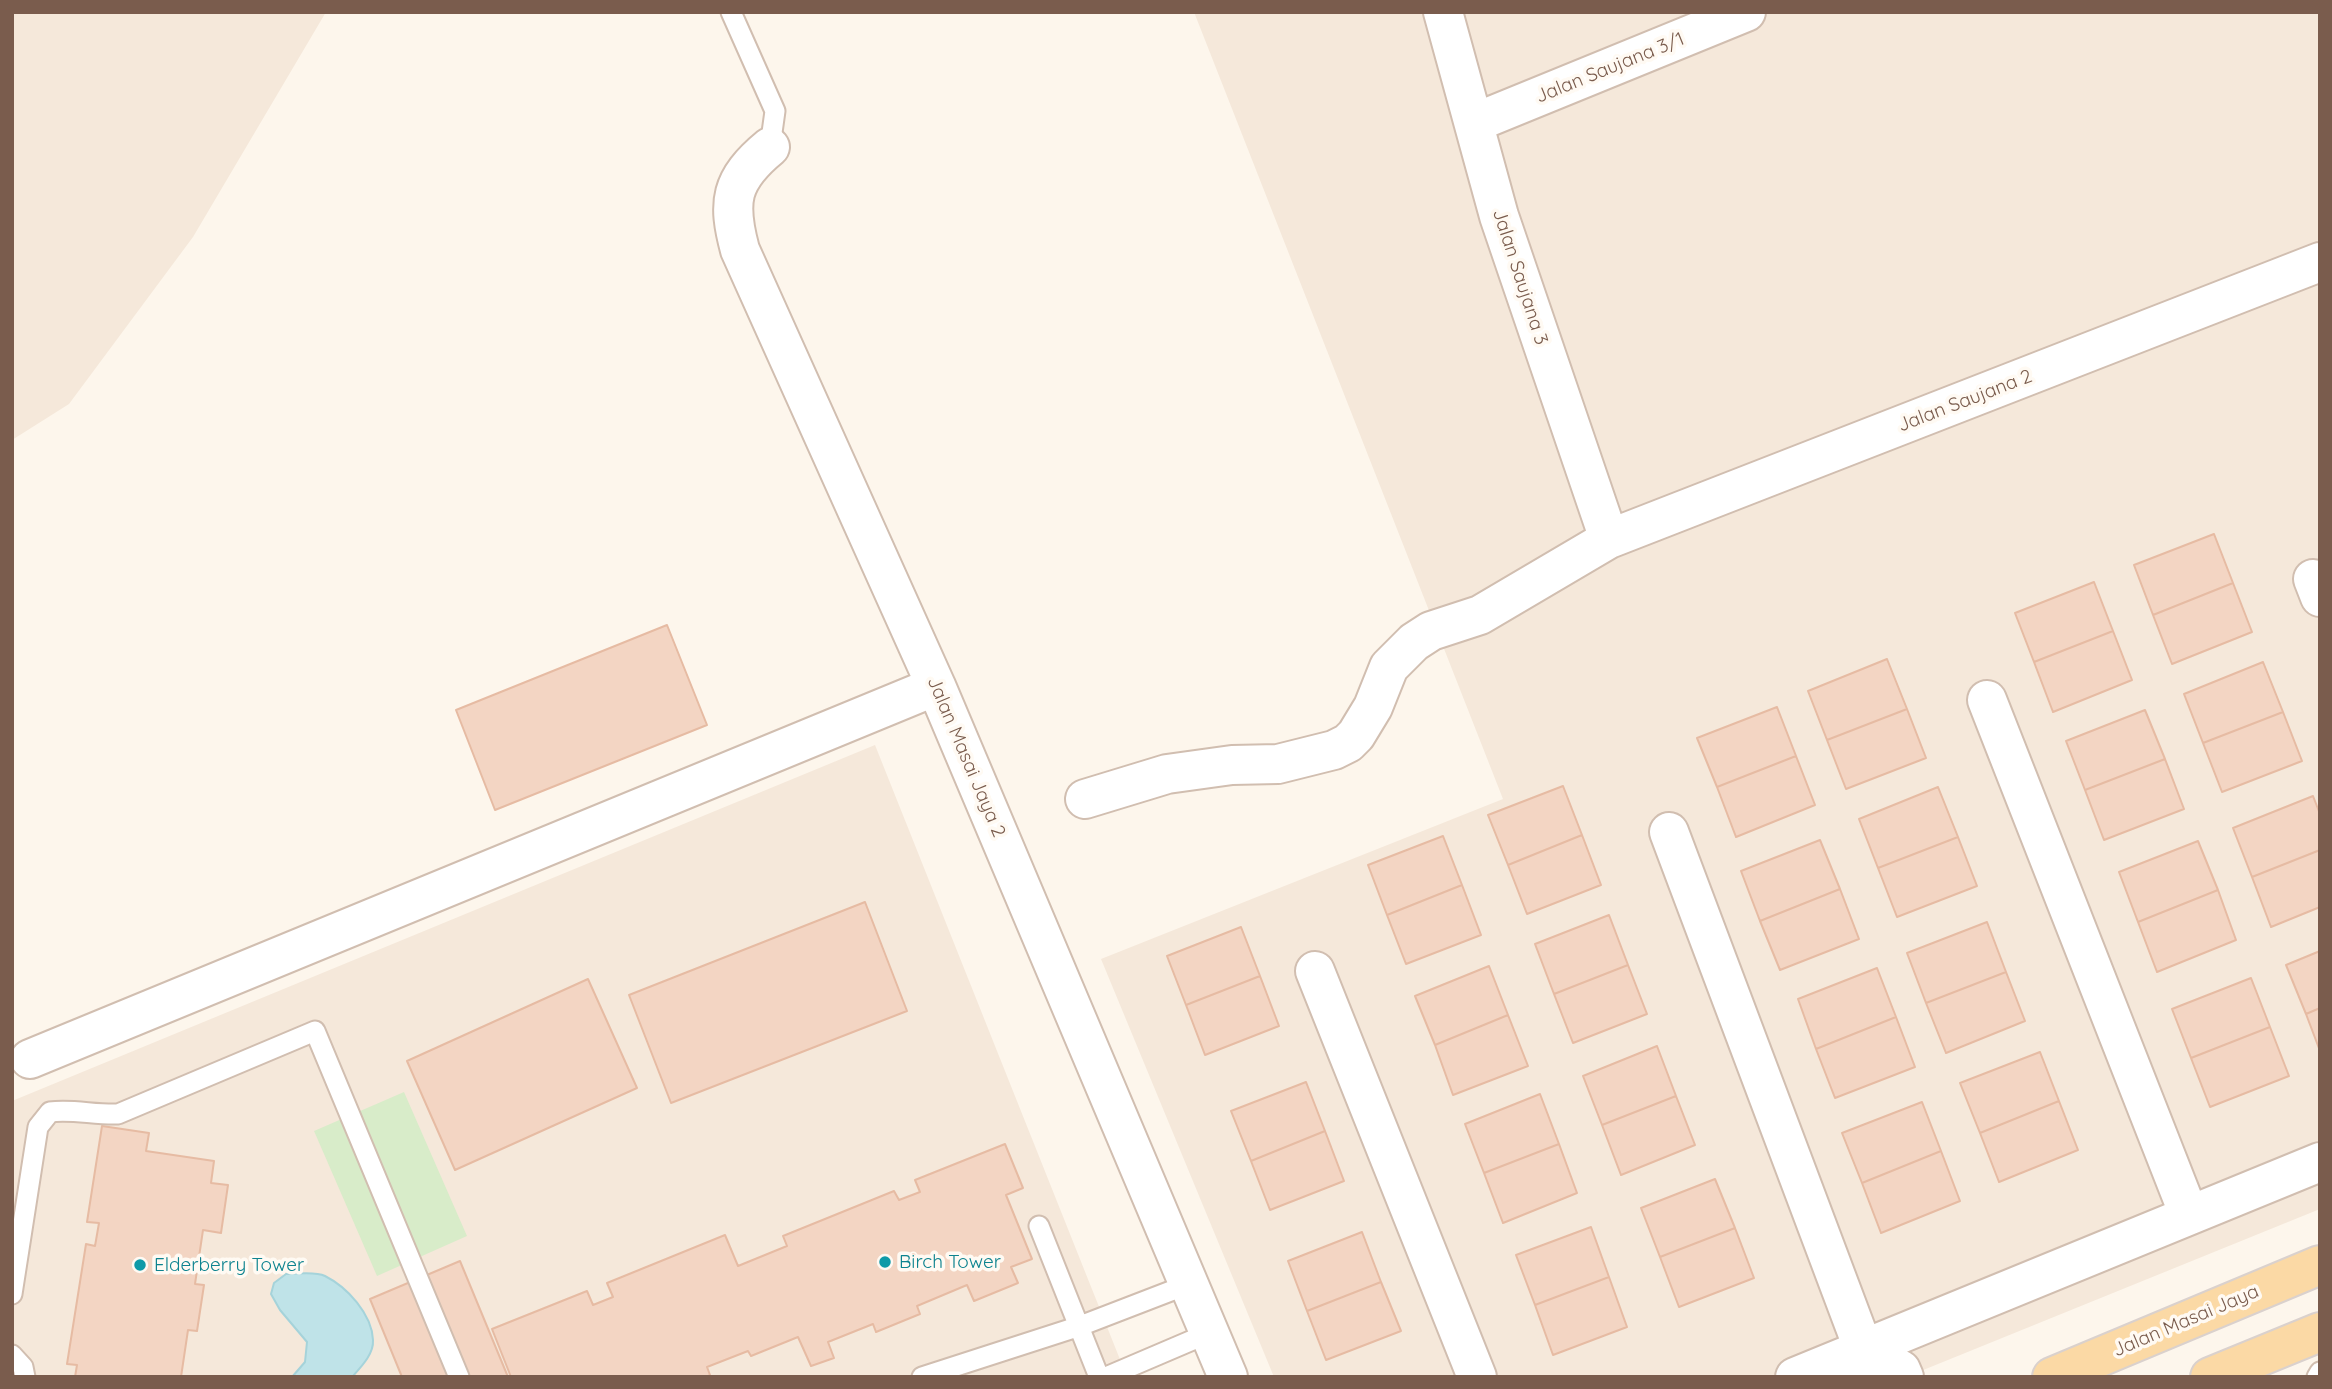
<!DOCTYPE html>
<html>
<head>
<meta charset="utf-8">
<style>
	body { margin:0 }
	#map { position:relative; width:2332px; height:1389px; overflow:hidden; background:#fdf6ec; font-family:Quicksand,sans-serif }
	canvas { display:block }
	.frame { position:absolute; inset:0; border:14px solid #7a5c4d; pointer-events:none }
</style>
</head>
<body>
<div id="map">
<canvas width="2332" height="1389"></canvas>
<div class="frame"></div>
</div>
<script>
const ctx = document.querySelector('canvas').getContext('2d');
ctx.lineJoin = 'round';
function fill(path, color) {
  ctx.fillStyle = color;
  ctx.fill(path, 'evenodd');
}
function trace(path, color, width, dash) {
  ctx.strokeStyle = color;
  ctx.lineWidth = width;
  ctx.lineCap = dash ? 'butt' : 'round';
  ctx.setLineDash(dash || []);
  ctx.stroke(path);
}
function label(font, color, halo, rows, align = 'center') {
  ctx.font = font + ' Quicksand,sans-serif';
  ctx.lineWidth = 7;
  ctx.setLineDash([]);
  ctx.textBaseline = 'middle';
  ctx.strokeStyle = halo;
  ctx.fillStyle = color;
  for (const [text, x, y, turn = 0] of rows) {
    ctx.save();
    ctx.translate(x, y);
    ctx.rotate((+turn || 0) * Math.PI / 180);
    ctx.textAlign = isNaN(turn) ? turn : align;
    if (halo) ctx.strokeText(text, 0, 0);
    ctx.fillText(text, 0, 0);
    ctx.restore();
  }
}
const residential = new Path2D(`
	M12,12H326L193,237L69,404L12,440Z
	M1194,12H2320V1209L1906,1377H1274L1101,959L1503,799Z
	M875,745L1127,1377H12V1101Z`);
const green = new Path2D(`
	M404,1092L467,1236L377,1276L314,1131Z`);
const water = new Path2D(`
	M286,1274C297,1274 315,1271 325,1276C347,1287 372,1314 373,1340C374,1354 361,1367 352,1377H292L305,1362L307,1342L280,1310L271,1294L274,1283Z`);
const building = new Path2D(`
	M2214,534L2233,583L2153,615L2134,565Z
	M2094,582L2113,631L2034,662L2015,613Z
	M2233,583L2252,632L2172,664L2153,615Z
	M667,625L707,725L495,810L456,710Z
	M2113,631L2132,680L2053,712L2034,662Z
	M1887,659L1907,709L1827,740L1808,691Z
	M2263,662L2283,712L2203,743L2184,694Z
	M1777,707L1796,756L1717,787L1697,738Z
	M1907,709L1926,758L1846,789L1827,740Z
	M2145,710L2165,759L2085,790L2066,741Z
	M2283,712L2302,761L2222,792L2203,743Z
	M1796,756L1815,805L1736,837L1717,787Z
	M2165,759L2184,809L2104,840L2085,790Z
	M1563,786L1582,835L1508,865L1488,815Z
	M1938,787L1958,837L1878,868L1859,819Z
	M2313,796L2320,814V850L2252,877L2233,828Z
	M1582,835L1601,885L1527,914L1508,865Z
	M1443,836L1462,885L1387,915L1368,865Z
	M1958,837L1977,886L1897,917L1878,868Z
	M1820,840L1840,889L1760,921L1741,871Z
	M2198,841L2218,890L2138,922L2119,872Z
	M2320,850V907L2271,927L2252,877Z
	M1462,885L1481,935L1406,964L1387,915Z
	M1840,889L1859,939L1780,970L1760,921Z
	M2218,890L2236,940L2157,972L2138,922Z
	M865,902L907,1011L671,1103L629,995Z
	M1609,915L1628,965L1554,994L1535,944Z
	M1987,922L2006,972L1926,1003L1907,953Z
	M1241,927L1260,976L1186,1005L1167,956Z
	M2320,951V1008L2306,1014L2286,965Z
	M1628,965L1647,1014L1573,1043L1554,994Z
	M1489,966L1508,1015L1435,1045L1415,996Z
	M1877,968L1896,1017L1816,1049L1798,999Z
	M2006,972L2025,1021L1946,1053L1926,1003Z
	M1260,976L1279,1026L1205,1055L1186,1005Z
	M2251,978L2270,1027L2191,1058L2172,1009Z
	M588,979L637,1088L455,1170L407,1061Z
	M2320,1008V1051L2306,1014Z
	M1508,1015L1528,1066L1453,1095L1435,1045Z
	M1896,1017L1915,1067L1835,1098L1816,1049Z
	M2270,1027L2289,1076L2210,1107L2191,1058Z
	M1657,1046L1676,1096L1602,1125L1583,1076Z
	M2040,1052L2059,1101L1980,1133L1960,1083Z
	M1306,1082L1325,1131L1251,1161L1231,1111Z
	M1540,1094L1559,1144L1484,1173L1465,1124Z
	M1676,1096L1695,1145L1621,1175L1602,1125Z
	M2059,1101L2078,1150L1999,1182L1980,1133Z
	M1922,1102L1941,1151L1862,1183L1842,1133Z
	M102,1126L149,1133L146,1151L214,1161L211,1183L228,1185L221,1233L203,1230L195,1284L204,1285L197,1331L188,1330L181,1377H75L77,1365L67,1364L86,1244L95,1246L99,1223L87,1222Z
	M1325,1131L1344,1181L1270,1210L1251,1161Z
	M1005,1144L1023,1188L1006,1195L1032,1259L1011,1267L1018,1283L974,1301L967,1285L917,1306L920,1314L876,1332L873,1324L828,1342L834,1358L811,1366L798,1337L751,1356L748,1351L707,1367L710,1375L706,1377H511L492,1329L587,1291L593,1305L613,1297L607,1283L725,1235L738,1266L787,1246L783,1236L894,1191L899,1200L920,1192L915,1180Z
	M1559,1144L1577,1193L1503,1223L1484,1173Z
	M1941,1151L1960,1201L1881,1233L1862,1183Z
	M1715,1179L1735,1228L1660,1257L1641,1208Z
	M1591,1227L1609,1277L1535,1305L1516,1255Z
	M1735,1228L1754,1278L1679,1307L1660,1257Z
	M1362,1232L1381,1282L1307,1311L1288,1261Z
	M460,1261L508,1377H402L370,1299Z
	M1609,1277L1627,1327L1553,1355L1535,1305Z
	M1381,1282L1401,1331L1326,1360L1307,1311Z`);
const service = new Path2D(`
	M731,12L775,111L770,147
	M1039,1226L1099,1377
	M12,1294L38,1127L50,1112C72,1109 95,1115 118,1114L315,1031L459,1377
	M12,1355L23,1367L25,1377
	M922,1377L1080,1326L1189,1284
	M1106,1377L1209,1333
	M2317,1377L2320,1372`);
const minor = new Path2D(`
	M1443,12L1499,216L1609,539
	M1474,123L1746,12
	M770,147C730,180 727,202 740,250L936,686L1228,1377
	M2313,579L2320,597
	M1987,700L2189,1215
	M1085,799L1167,774L1232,765L1278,764L1334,750L1348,743L1356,735L1373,707L1389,667L1414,642L1431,631L1480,615L1609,539L2320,262
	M1669,832L1863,1348L1860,1377
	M1315,971L1477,1377
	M30,1059L936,686
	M1863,1348L1901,1370L1904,1377
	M1795,1377L2320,1162`);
const primary = new Path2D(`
	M2052,1377L2320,1265
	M2210,1377L2320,1332`);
const markers = [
	[885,1262,7,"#0f9aa8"],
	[140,1265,7,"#0f9aa8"]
];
const streetNames = [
	["Jalan Saujana 3/1",1610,68,-22],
	["Jalan Saujana 3",1520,277,72],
	["Jalan Saujana 2",1965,401,-21],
	["Jalan Masai Jaya 2",966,757,67],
	["Jalan Masai Jaya",2186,1321,-23]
];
const cultureNames = [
	["Birch Tower",899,1262],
	["Elderberry Tower",154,1265]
];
fill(residential, '#f5e8da');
fill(green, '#d8ecc9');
fill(water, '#bfe3e8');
trace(water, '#a5d3da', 2);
fill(building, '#f3d5c3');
trace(building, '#e6bba3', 2);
trace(service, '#d1beb0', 23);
trace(minor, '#d1beb0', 42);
trace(primary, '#dad1cd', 42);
trace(service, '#fff', 19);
trace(minor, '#fff', 38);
trace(primary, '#fbd9a5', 38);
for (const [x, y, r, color] of markers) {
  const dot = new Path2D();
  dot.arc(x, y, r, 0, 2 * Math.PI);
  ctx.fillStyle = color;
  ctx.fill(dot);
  trace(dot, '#fffaf3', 2.5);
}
label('19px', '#7a5c4d', '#fffaf3', streetNames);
label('19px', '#0d838f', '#fffaf3', cultureNames, 'left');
</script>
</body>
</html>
